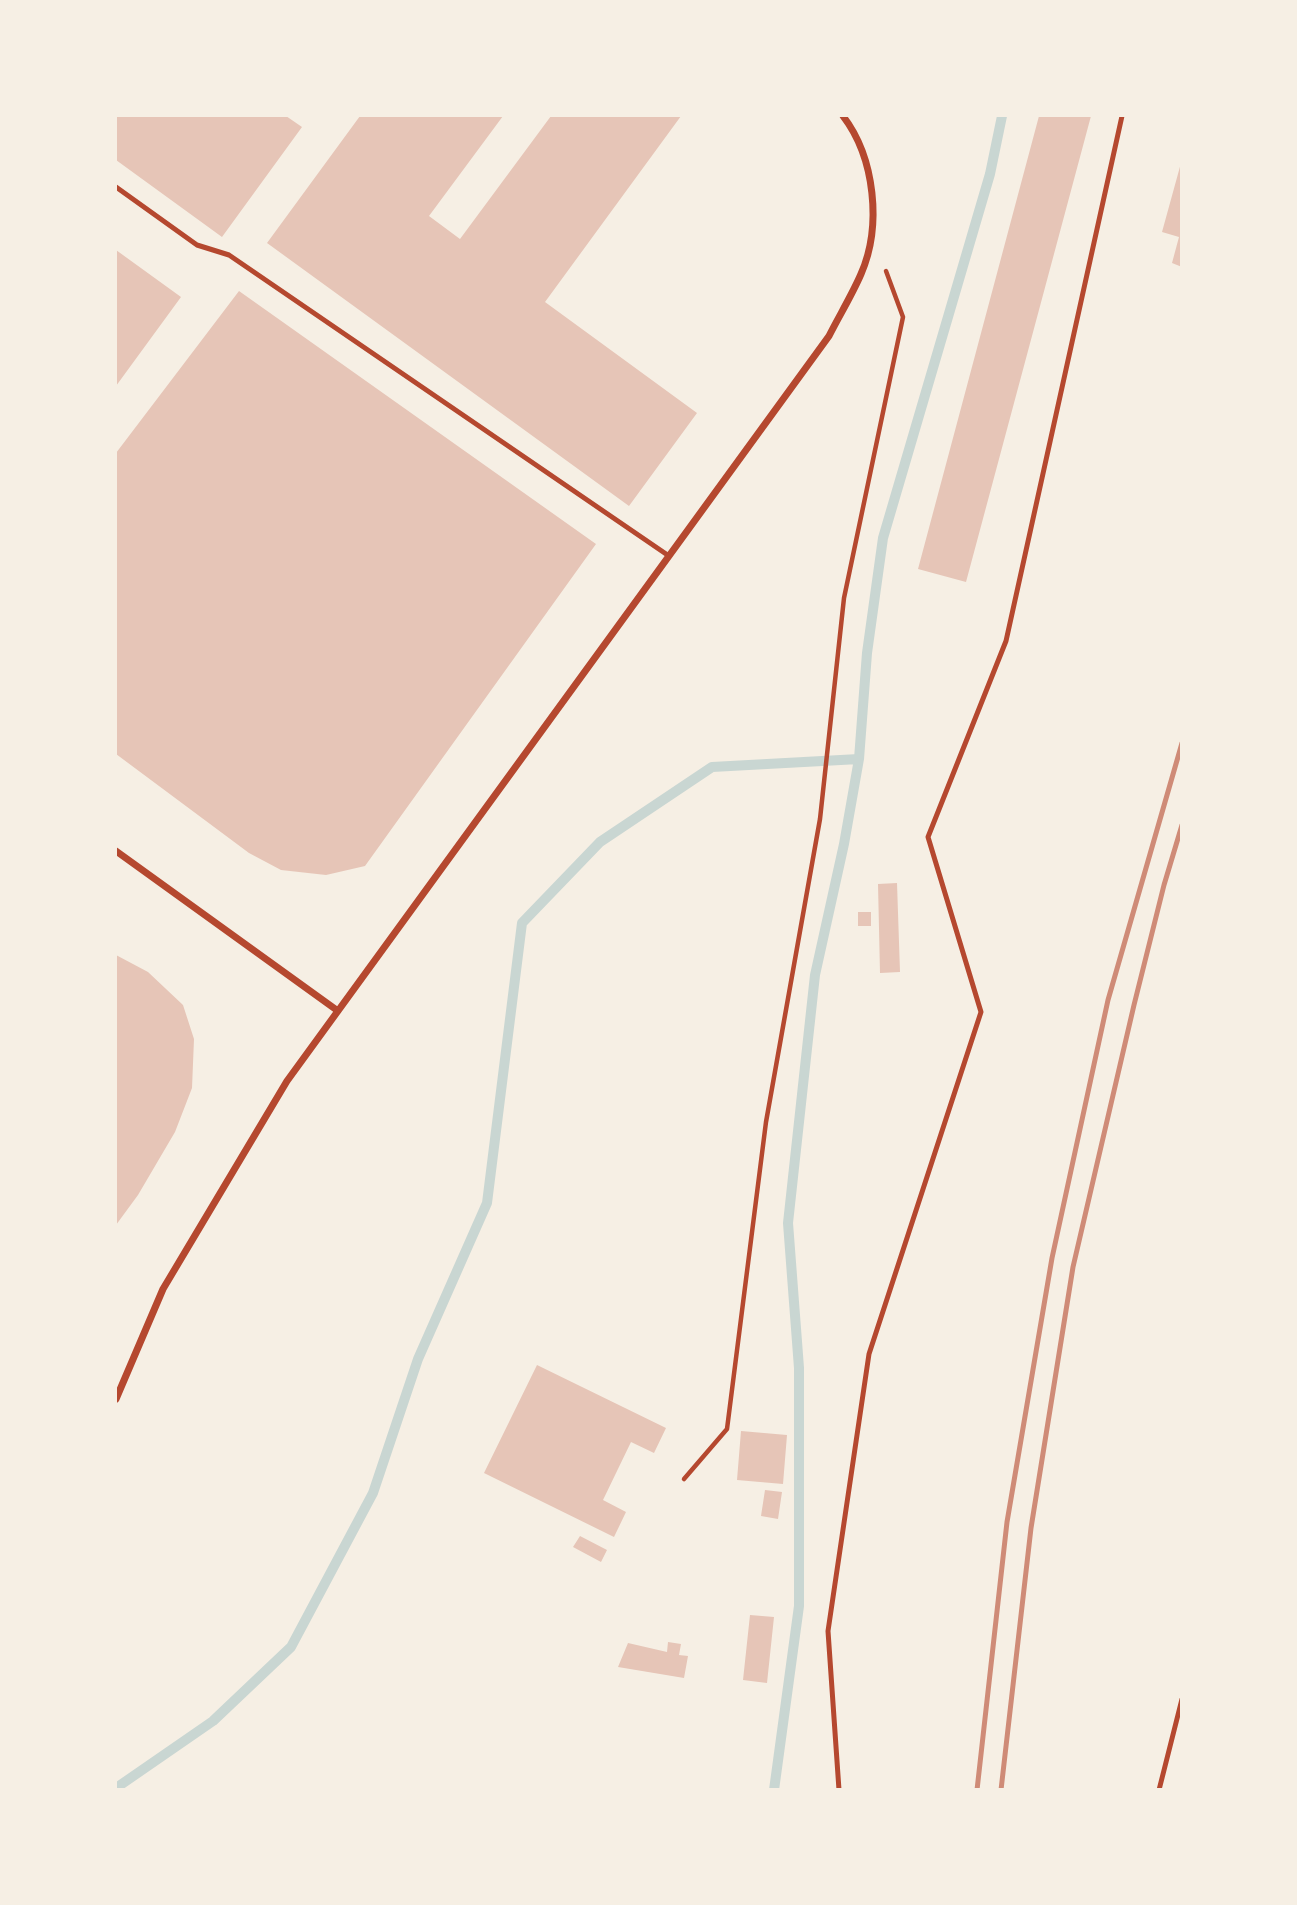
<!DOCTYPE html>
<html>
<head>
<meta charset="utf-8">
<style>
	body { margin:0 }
	#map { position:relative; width:1297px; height:1905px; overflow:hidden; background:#f6efe4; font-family:"Exo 2",sans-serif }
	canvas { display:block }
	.frame { position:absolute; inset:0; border:117px solid #f6efe4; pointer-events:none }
</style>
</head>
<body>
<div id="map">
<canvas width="1297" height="1905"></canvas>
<div class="frame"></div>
</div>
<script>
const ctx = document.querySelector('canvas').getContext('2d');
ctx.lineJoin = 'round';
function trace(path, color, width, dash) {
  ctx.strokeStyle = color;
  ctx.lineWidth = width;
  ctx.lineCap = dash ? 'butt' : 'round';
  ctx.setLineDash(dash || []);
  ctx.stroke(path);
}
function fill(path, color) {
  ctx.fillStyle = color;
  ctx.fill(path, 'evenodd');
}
const stream = new Path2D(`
	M116,1788L213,1721L291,1647L373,1493L418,1359L487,1203L522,923L600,842L712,767L859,759
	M774,1790L799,1606V1368L788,1223L815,975L844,844L859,759L867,653L883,538L990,174L1002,116`);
const building = new Path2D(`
	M116,116H286L302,127L222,237L116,160Z
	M360,116H503L429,216L460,239L551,116H681L545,302L697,413L629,506L267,243Z
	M1039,116H1091L966,582L918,569Z
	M1181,163H1182V267L1172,263L1179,237L1162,232Z
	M116,250L181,297L116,386Z
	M239,291L596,544L365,866L326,875L281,870L249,853L116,754V453Z
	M897,883L900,972L880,973L878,884Z
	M858,912H871V926H858Z
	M116,955L148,972L183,1005L194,1039L192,1088L175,1132L138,1195L116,1225Z
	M537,1365L666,1428L654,1453L631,1442L603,1500L626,1512L614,1537L484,1473Z
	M741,1431L787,1435L783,1484L737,1480Z
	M765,1490L782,1492L778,1519L761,1516Z
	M580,1536L607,1550L601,1562L573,1547Z
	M750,1615L774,1617L767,1683L743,1680Z
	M668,1642L681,1644L679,1655L688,1656L684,1678L618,1667L628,1643L667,1652Z`);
const path = new Path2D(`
	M684,1479L727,1429L766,1122L820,819L844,598L903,317L886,271`);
const service = new Path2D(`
	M116,187L197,245L229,255L669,556
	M839,1790L828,1631L869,1354L981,1012L928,837L1006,641L1122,116
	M1159,1790L1182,1699`);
const minor = new Path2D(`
	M116,851L338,1011
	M116,1399L163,1289L287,1081L829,336C839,316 852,295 861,274C882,226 875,158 843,116`);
const rail = new Path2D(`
	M977,1790L1007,1522L1052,1258L1108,1000L1182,743
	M1001,1790L1031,1528L1073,1267L1134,1005L1164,885L1182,825`);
trace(stream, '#c9d6d2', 10);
fill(building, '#e6c5b7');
trace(path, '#b5482f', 4.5);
trace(service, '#b5482f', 5);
trace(minor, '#b5482f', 7);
trace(rail, '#cf8b77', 5);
</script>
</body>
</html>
